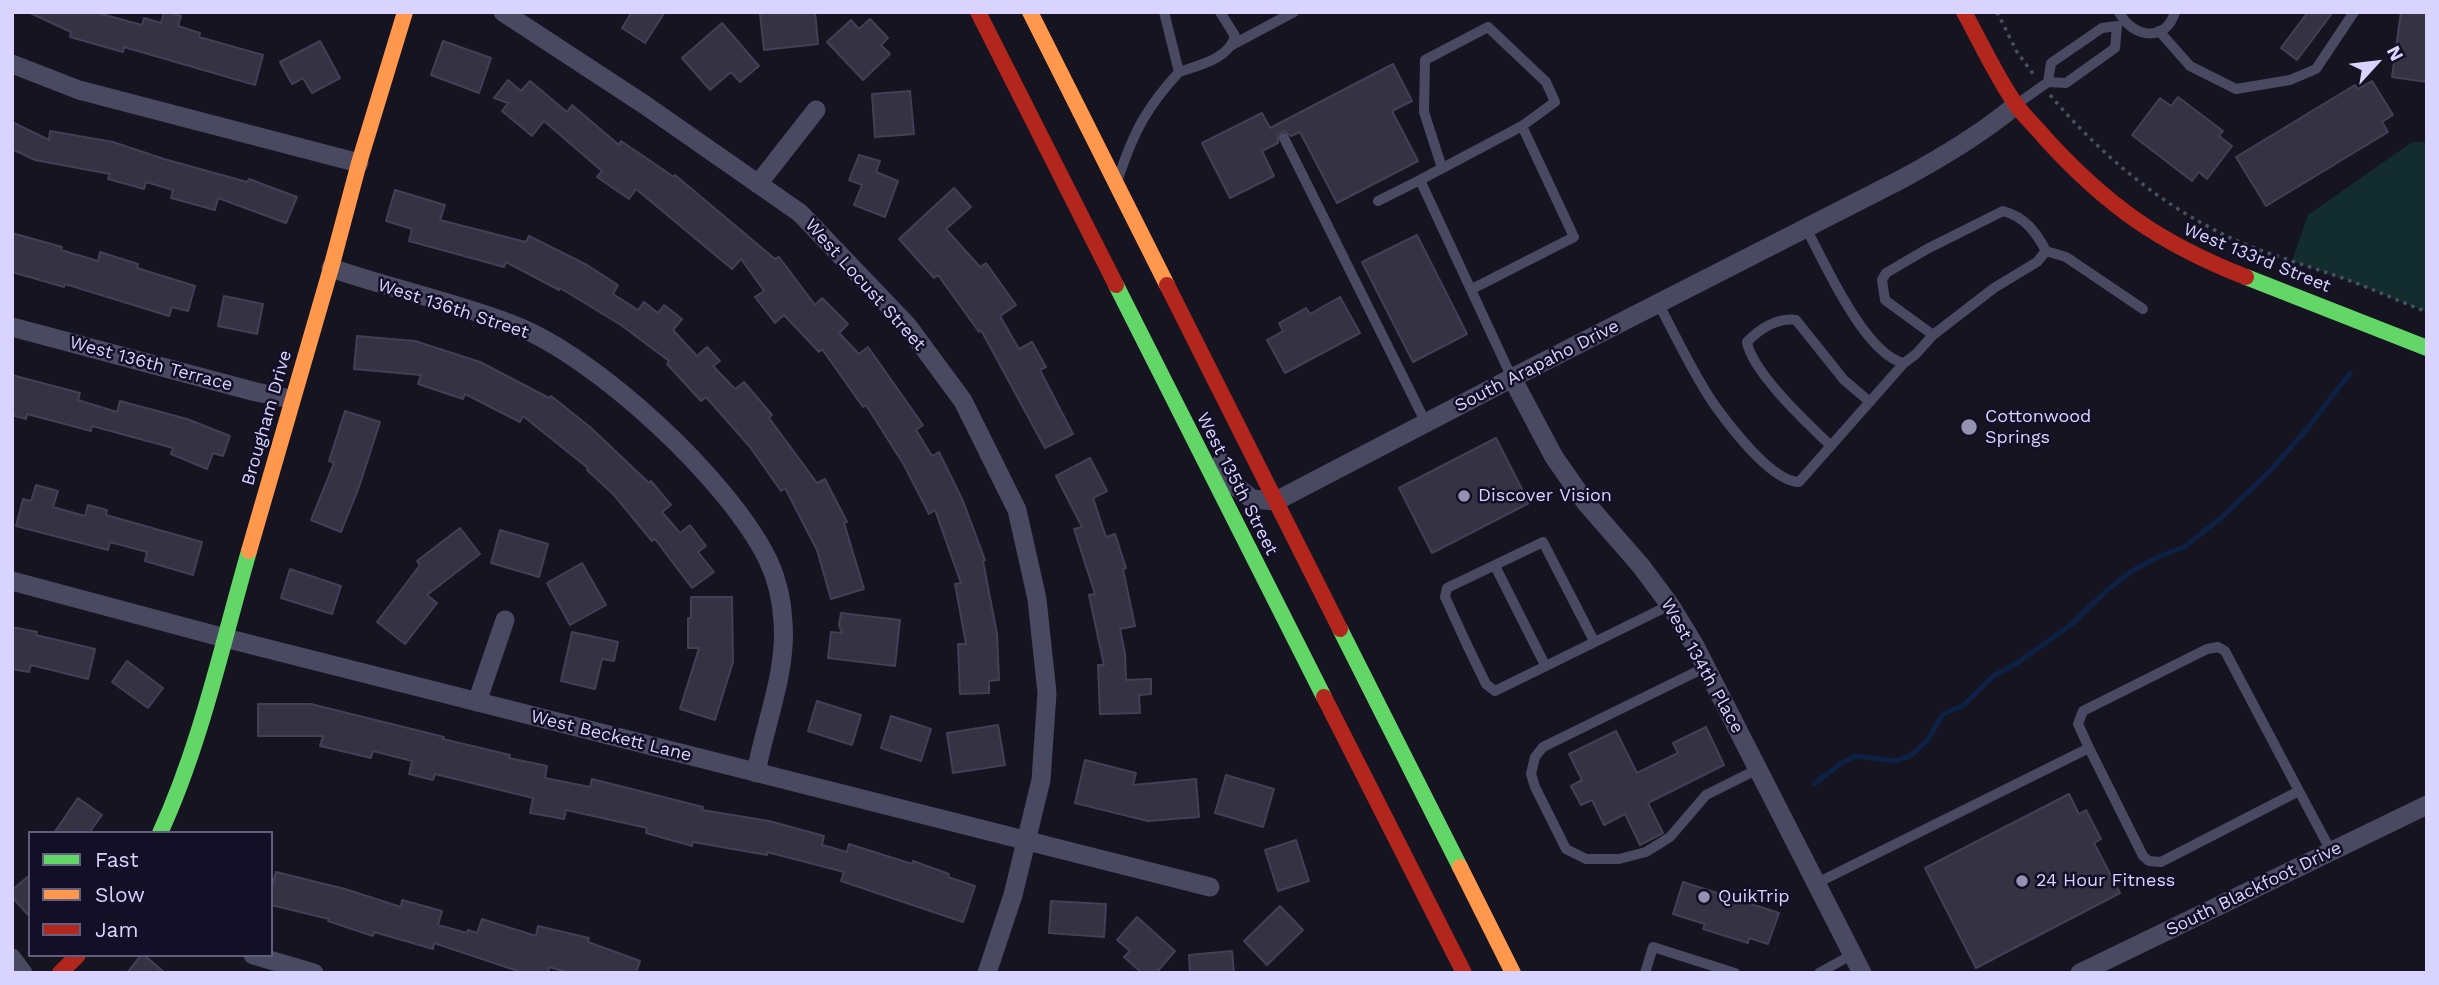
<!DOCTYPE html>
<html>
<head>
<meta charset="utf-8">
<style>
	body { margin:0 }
	#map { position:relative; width:2439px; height:985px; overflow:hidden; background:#161421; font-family:"Work Sans",sans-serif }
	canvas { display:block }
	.frame { position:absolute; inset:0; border:14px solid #d9d4ff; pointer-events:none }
	.legend { position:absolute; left:28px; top:831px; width:245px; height:126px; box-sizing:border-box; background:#130f26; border:2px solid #625e7d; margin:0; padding:9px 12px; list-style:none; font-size:21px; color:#d9d4ff }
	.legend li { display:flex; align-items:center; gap:14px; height:35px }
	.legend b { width:35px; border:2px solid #625e7d }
	.north { position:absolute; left:2341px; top:28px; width:70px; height:70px; -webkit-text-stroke:5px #130f26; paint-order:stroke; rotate:63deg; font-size:19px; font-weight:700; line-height:28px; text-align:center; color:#d9d4ff }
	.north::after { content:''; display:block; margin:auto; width:24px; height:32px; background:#d9d4ff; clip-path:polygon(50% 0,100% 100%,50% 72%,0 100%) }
</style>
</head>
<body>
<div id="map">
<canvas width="2439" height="985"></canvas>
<div class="frame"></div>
<ul class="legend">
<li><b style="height:9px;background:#63d668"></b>Fast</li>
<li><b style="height:9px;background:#ff974d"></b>Slow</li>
<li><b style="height:9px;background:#b3261e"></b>Jam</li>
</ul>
<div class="north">N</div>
</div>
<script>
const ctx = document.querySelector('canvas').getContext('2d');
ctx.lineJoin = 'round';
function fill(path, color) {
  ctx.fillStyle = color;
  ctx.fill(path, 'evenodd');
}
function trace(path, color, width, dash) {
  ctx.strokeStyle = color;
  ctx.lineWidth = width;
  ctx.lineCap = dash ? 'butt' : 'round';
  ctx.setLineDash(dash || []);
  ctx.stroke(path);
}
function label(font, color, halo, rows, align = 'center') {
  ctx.font = font + ' "Work Sans",sans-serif';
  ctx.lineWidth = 5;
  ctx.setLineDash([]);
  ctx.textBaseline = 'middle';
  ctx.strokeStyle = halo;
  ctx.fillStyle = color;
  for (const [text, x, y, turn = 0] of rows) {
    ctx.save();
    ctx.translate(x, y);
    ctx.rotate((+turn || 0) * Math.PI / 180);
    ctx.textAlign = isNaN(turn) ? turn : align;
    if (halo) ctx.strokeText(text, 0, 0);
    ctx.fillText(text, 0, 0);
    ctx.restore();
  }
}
const green = new Path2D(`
	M2412,142H2427V312L2350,281L2292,261L2308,215Z`);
const stream = new Path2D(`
	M1814,784L1843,762L1856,756L1895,761L1910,756L1927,741L1943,714L1964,705L1992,677L2017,663L2072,624L2105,592L2132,571L2160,556L2184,547L2221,518L2271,470L2307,429L2350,373`);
const building = new Path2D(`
	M28,12H94L142,25L144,18L161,23L164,12H168L181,16L178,26L200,33L199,37L263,55L255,85L124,47L123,52L70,37L71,32Z
	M632,12H665L645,43L622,28Z
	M774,12H815L818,44L764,50L760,14Z
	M2308,12H2333L2297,60L2281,48Z
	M2401,12H2427V82L2392,77Z
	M870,19L888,38L881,45L890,54L863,80L827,42L851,20L859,29Z
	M722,23L759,66L740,82L731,72L710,90L682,58Z
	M320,41L340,78L312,93L303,78L292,84L280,62Z
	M443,41L491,58L479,93L431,75Z
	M1393,64L1412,101L1392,111L1418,161L1337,203L1300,132L1291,136L1284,131L1278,135V143L1262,151L1274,176L1230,198L1202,143L1262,113L1270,128Z
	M508,80L521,91L530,81L567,112L572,105L619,145L621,141L674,177L675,175L775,259L779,257L815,305L822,298L848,324L839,333L859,354L868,347L923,425L916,430L932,456L939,452L963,501L985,560L983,561L997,634L999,680L989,681V693L960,694L958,644H966L955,584L961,583L935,510L929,514L904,465L866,405L863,407L822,349L819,352L784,315L775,323L755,297L764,291L741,259L732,269L636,189L629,199L597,177L602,171L544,121L532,136L502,111L508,103L494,98Z
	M2372,81L2393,115L2382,122L2388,132L2266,206L2236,157L2355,85L2358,89Z
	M910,91L914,134L875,137L872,94Z
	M2178,97L2223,131L2219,136L2232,146L2207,179L2199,172L2192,181L2132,135L2160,98L2171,106Z
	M12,122L49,140L50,131L113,142L164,159L247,182L249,179L297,197L286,223L218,198L215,210L171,198L173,190L146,182L144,189L108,179L110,174L35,160L12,149Z
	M859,155L880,161L876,172L898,181L885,217L854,205L862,185L849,180Z
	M954,188L971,207L946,229L980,267L986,263L1016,305L1000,316L1019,349L1032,342L1046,367L1040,370L1073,434L1045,448L981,330L979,332L938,275L934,278L899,239Z
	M395,190L445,205L440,220L526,242L529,236L587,265L618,285L613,294L638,310L644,302L658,313L664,305L682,319L673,330L697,356L707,347L720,361L713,366L735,389L744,382L772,415L769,418L817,483L825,479L847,522L844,523L864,589L831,599L817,550L785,488L781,491L750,447L706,397L701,401L667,364L669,361L621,325L560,288L559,290L506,262L504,267L409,241L412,229L386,221Z
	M12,233L62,247L61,250L98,261L100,252L138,264L137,268L195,286L188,311L172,307L169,316L65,284L64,287L12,272Z
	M1417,235L1467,334L1413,362L1362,262Z
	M224,296L263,304L257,334L218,326Z
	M1340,297L1360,333L1285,373L1267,340L1283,331L1279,323L1306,308L1310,314Z
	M357,336L415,341L480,362L549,398L551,396L590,427L649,483L651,481L671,505L662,512L680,533L690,525L706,546L698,552L714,572L692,588L655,539L652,541L614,495L587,470L588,468L523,416L520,422L465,394L463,399L418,384L421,375L354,369Z
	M12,375L80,393L78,400L117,412L120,401L187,419L230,436L223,456L213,453L207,469L171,454L173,448L92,426L91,431L27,414L26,419L12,415Z
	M345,411L380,422L359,487L341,532L311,520L334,463L329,461Z
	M1496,438L1529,503L1432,553L1399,488Z
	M1090,458L1107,491L1093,498L1106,537L1115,534L1126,568L1123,569L1135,626L1120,629L1125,654L1126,680L1151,679V694L1139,695L1140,713L1100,714L1098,665H1104L1089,595L1095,594L1074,529L1082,527L1056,476Z
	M36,485L58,491L53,507L85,516L88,505L107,510L106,515L202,542L193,575L145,561L147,552L110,542L108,550L16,526L23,499L31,501Z
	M460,528L480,554L427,595L437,603L405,644L377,622L420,565L417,561Z
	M500,530L548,544L539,577L491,563Z
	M582,563L606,605L570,625L547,583Z
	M290,569L341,586L332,614L281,598Z
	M691,597H732L733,662L715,720L680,709L699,648H688V618H691Z
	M841,613L900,620L895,666L828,658L831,632L842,633L839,625Z
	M12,627L37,632L36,635L95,649L88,679L31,665L29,672L12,669Z
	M572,632L618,642L614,661L602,659L595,689L561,681Z
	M127,661L163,688L148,708L112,682Z
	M817,701L861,715L852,745L808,731Z
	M258,704H311L444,737L443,739L510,755L509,758L547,766L545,778L590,787L592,779L703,807L702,810L769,821L824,836L822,845L847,852L849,844L912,864L913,861L949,874L948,877L975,886L963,922L841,881L844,872L767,852V855L693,842L692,846L646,833L647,828L566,810L564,819L530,813L533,798L435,774L433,780L409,774L412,761L373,751L371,758L320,746L323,736H258Z
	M891,716L931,729L921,761L881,748Z
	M998,725L1005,765L953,773L947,733Z
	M1706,727L1724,765L1648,803L1663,833L1640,845L1625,814L1604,825L1592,800L1581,805L1571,786L1582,780L1569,754L1616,731L1637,773L1678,753L1673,743Z
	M1085,760L1136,773L1133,785L1196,779L1199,817L1148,821L1075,803Z
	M1226,775L1274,789L1263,827L1215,813Z
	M2069,794L2079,814L2086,810L2101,839L2094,843L2120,893L1976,968L1925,868Z
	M78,798L102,815L89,833H54Z
	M1296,840L1309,881L1278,891L1265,850Z
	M276,872L345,889L401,907L402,900L442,911L438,925L467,933L468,930L477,933L482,919L536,936L538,926L589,938L588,942L640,961L636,973H571L549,967L548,973H524L434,943L433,949L374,932L373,936L328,921L329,919L271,905V891Z
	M30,875V917L12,897V890Z
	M1683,882L1779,913L1768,944L1749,938L1748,943L1703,929L1705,924L1673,914Z
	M1051,901L1106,904L1104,937L1049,933Z
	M1280,906L1303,930L1267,965L1244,941Z
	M1137,917L1175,951L1156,973H1142L1124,957L1130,951L1117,940Z
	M1232,951L1234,973H1190L1189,955Z
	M141,955H144L165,973H127Z`);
const path = new Path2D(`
	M1997,12L2017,52L2034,75
	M2050,95C2095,148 2147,194 2209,227C2252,251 2301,263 2348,280C2375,290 2401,302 2427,312`);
const lane = new Path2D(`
	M2119,12C2132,38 2166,43 2175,12
	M2159,31L2190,66L2236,89L2290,80L2316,69L2354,12
	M1232,45L1294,12
	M1179,72C1199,65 1229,59 1235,36L1220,12
	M2017,104L2048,82L2066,83L2115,48L2117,26L2102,28L2051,63L2048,82
	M1284,138L1426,423
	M1442,168L1424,112L1425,60L1488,27L1546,82L1555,102L1522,126L1574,237L1472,289
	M1119,176C1134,131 1147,107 1179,72L1164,12
	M1378,201L1420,180
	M1806,228C1824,262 1865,355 1904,363L1916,354L1933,335L1994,288L2037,262L2046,251C2036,232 2025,217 2003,211L1927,249L1886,273L1882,280L1885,300L1933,335
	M2046,251L2066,257L2143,309
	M1658,303C1676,336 1695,378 1716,407C1732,429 1772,481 1799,482L1904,363
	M1512,378L1420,180L1522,126
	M1831,446C1808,424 1752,372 1747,342C1759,329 1778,317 1796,320L1844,380L1870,402
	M1495,566L1545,665
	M1594,641L1543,542L1447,588L1445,597L1468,647L1486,684L1495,691L1670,605
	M1706,667L1543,747L1535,757L1531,774L1535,787L1566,849L1586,859H1619L1646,852L1670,837L1706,795L1758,769
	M2089,748L2078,724L2083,711L2207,649L2218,647L2225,651L2299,791
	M1817,883L2089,748L2143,856L2149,861L2161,862L2299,791L2331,851
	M1645,973L1653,947L1735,973
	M1819,973L1853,954`);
const street = new Path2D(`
	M503,12L645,105L800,213L907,325L963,401L1017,510L1037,599L1047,693L1041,780L1013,895L987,973
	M12,64L79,90L359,163
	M758,184L816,110
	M331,268C392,289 455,302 514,325C597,357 729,480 768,560C777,579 782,601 783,622C787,672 765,723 756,773
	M12,327L256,392L291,399
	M1512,378L1554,457L1586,503L1641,566L1670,605L1695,646L1862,973
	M1222,462L1232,483L1252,499L1276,501L1512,378L1900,180C1941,158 1980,135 2016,105
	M12,581L225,638L1210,887
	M477,702L505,620
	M253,955L314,973
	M12,958L23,973
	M2080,973L2427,805`);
const fast = new Path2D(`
	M2246,277L2427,348
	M1116,285L1324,697
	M1340,629L1460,867
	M160,833C201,744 222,645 249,551`);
const slow = new Path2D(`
	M1030,12L1167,285
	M249,551L331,268L359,163L405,12
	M1460,867L1513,973`);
const jam = new Path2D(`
	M978,12L1116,285
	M1964,12C1980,41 1998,80 2017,106C2025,117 2036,127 2045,138C2107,206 2161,244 2246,277
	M1167,285L1340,629
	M1324,697L1464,973
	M60,973L78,955`);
const markers = [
	[1969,427,9,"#9591b1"],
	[1464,496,7,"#9591b1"],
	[2022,881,7,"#9591b1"],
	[1704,897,7,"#9591b1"]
];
const streetNames = [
	["West 133rd Street",2257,258,22],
	["West Locust Street",865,285,48],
	["West 136th Street",453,309,18],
	["West 136th Terrace",151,364,15],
	["South Arapaho Drive",1537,366,-27],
	["Brougham Drive",267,418,-74],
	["West 135th Street",1237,484,63],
	["West 134th Place",1702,666,61],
	["West Beckett Lane",611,736,14],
	["South Blackfoot Drive",2254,889,-26]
];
const poiNames = [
	["Cottonwood",1985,417],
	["Springs",1985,438],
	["Discover Vision",1478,496],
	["24 Hour Fitness",2036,881],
	["QuikTrip",1718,897]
];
fill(green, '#132c2d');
trace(stream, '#0d2144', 5);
fill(building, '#343243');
trace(building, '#433f54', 2);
trace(path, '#44505f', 3.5, [3.5, 5]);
trace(lane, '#4a4962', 10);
trace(street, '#4a4962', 19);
trace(fast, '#63d668', 16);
trace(slow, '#ff974d', 16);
trace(jam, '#b3261e', 16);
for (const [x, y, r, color] of markers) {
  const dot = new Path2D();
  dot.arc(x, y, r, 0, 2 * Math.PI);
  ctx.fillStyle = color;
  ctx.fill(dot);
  trace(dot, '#130f26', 2.5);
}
label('18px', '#d9d4ff', '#130f26', streetNames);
label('18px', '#d9d4ff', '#130f26', poiNames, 'left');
</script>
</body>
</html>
